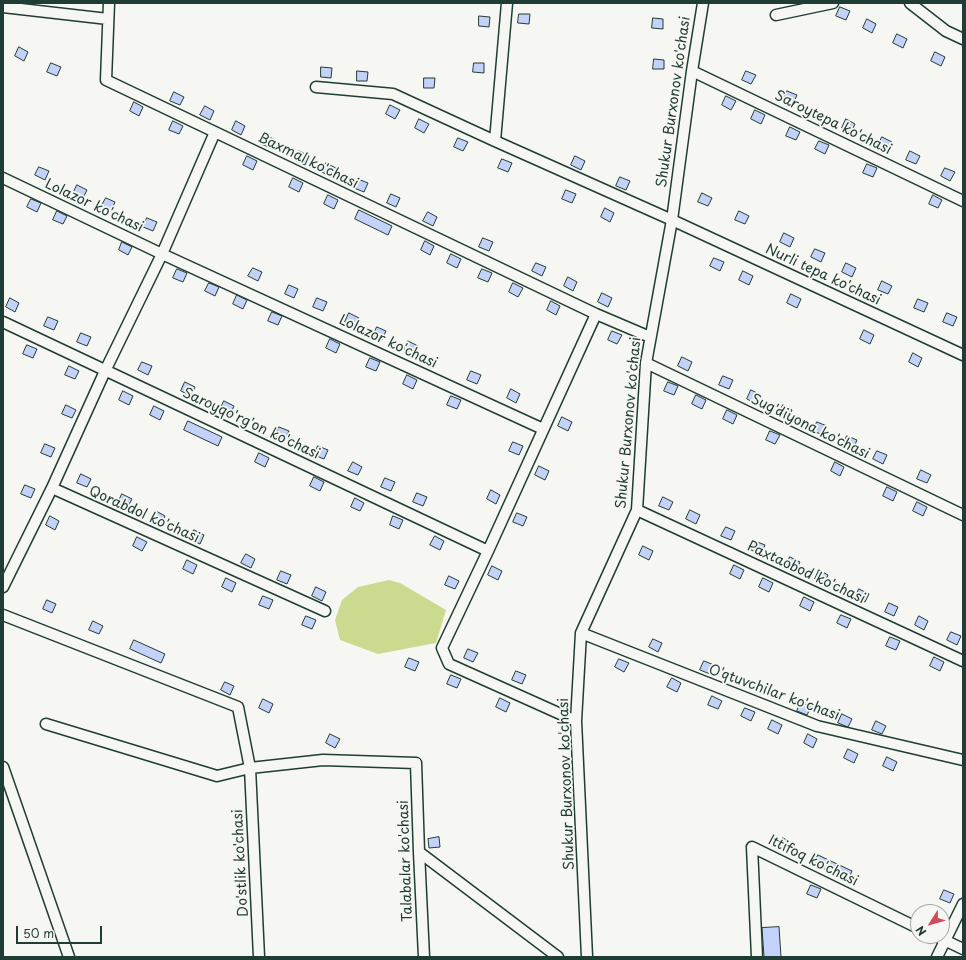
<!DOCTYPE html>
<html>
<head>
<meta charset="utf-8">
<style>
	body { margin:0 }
	#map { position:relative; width:966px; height:960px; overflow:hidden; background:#f6f6f2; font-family:"Playpen Sans",sans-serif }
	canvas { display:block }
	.frame { position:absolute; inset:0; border:4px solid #1f3d34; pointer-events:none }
	.north { position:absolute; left:910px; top:904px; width:40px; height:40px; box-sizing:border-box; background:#f6f6f2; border:1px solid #a0aca6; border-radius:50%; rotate:233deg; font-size:11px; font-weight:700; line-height:16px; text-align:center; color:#1f3d34 }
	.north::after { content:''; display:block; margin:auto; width:14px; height:18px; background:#d1495b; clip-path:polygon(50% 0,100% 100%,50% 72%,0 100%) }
	.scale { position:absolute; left:16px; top:926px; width:86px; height:18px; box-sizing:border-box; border:2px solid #1f3d34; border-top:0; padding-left:5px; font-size:12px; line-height:14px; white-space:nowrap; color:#1f3d34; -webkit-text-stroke:3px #f6f6f2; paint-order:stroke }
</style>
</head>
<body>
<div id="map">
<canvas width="966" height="960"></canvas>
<div class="frame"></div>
<div class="north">N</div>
<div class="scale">50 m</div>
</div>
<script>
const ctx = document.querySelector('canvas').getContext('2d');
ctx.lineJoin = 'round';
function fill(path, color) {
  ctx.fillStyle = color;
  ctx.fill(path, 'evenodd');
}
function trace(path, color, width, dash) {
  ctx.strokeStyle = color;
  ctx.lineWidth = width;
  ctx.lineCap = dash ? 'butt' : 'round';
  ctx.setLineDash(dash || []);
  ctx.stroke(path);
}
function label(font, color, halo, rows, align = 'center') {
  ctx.font = font + ' "Playpen Sans",sans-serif';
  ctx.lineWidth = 3.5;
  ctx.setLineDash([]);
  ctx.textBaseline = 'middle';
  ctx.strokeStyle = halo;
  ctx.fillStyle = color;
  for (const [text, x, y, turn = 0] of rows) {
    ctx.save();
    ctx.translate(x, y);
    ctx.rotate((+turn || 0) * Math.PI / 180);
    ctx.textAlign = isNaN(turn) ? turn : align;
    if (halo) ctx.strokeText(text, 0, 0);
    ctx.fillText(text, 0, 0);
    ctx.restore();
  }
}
const green = new Path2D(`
	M389,580L400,583L446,610L436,643L378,654L340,640L335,620L342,600L358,587Z`);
const building = new Path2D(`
	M840,7L850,11L846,20L836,16Z
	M519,14H530L529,24L518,23Z
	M479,16L490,17L489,27L479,26Z
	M653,18L663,19V29L652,28Z
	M867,19L876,24L872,33L863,28Z
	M897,34L907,39L903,48L893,43Z
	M19,47L28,52L24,61L15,56Z
	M935,52L945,57L941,66L931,61Z
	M654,59L664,60V69H653Z
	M51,63L61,67L57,76L47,72Z
	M474,63H484V73L473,72Z
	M321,67L332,68L331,78L321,77Z
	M357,71L368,72L367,81H357Z
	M746,71L756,75L751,84L742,80Z
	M424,78H435L434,88H424Z
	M787,91L797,95L793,104L783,100Z
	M174,92L184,97L180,105L170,101Z
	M726,96L736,101L731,110L722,105Z
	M134,102L143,107L139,116L130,111Z
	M390,105L400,110L395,119L386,114Z
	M205,106L214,111L210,120L200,115Z
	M755,110L765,115L761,124L751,119Z
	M419,119L429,124L424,133L415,128Z
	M846,119L855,124L851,133L842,128Z
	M173,121L183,126L179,134L169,130Z
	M236,121L245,126L241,135L232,130Z
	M790,127L800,132L796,140L786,136Z
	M266,135L275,140L271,148L261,144Z
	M882,137L892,142L888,151L878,146Z
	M458,138L468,142L463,151L454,147Z
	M819,141L829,145L825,154L815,149Z
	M299,151L309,156L305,165L295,160Z
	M910,151L920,156L916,164L906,160Z
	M247,156L257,161L253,170L243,165Z
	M575,156L585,161L581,170L571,165Z
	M502,159L512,163L508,172L498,168Z
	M326,163L336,168L331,177L322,172Z
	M867,164L877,168L873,177L863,173Z
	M39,167L49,171L45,180L35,175Z
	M945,168L955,172L950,181L941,176Z
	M620,177L630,181L626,190L616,186Z
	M293,178L303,183L299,192L289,187Z
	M358,179L368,183L364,192L354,188Z
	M77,185L87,190L83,198L73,194Z
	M566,190L576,194L572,203L562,199Z
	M702,193L712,198L708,206L698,202Z
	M391,194L400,198L396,207L387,203Z
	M328,195L338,200L334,209L324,204Z
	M933,195L942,200L938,208L929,204Z
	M106,198L115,202L111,211L101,207Z
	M31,199L41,203L37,212L27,207Z
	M605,208L614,213L610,222L601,217Z
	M359,210L392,226L388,235L355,219Z
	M57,211L67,216L63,224L53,220Z
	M739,211L749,216L745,224L735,220Z
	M428,212L437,217L433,226L423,221Z
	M147,218L157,222L153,231L143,227Z
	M784,233L794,238L790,247L780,242Z
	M483,238L493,242L489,251L479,247Z
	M425,241L434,246L430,255L421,250Z
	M122,242L132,247L128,255L119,250Z
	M815,249L825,253L821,262L811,257Z
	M451,254L461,259L457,268L447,263Z
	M714,258L724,262L720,271L710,266Z
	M536,263L546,267L542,276L532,271Z
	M846,263L856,268L852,277L842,272Z
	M253,268L262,272L258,281L248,276Z
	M177,269L187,273L183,282L173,278Z
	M482,269L492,273L488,282L478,278Z
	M743,271L753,276L749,285L739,280Z
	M568,277L577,282L573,291L564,286Z
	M882,281L892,286L888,294L878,290Z
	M209,283L219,287L215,296L205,291Z
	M513,283L523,288L518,297L509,292Z
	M289,285L298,289L294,298L285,294Z
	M602,293L612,298L608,307L598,302Z
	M791,294L801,299L797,308L787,303Z
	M237,295L247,300L243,309L233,304Z
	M10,298L19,303L15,312L6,307Z
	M317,298L327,302L323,311L313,307Z
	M918,299L928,303L924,312L914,308Z
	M551,301L560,306L556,315L547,310Z
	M272,312L282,316L278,325L268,321Z
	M349,313L359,318L355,327L345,322Z
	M947,313L957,317L953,326L943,322Z
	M48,317L58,321L54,330L44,326Z
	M377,327L386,331L382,340L373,336Z
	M864,330L874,335L870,344L860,339Z
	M612,331L622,335L617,344L608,340Z
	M81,333L91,337L87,346L77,342Z
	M330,339L340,344L336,353L326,348Z
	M408,341L418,346L413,354L404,350Z
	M27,345L37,349L33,358L23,354Z
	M913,353L922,358L918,367L909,362Z
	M682,357L692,362L688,371L678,366Z
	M370,358L380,362L376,371L366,367Z
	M142,362L152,366L148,375L138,370Z
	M69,366L79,371L75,379L65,375Z
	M471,371L481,375L477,384L467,380Z
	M407,375L417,380L413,389L403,384Z
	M723,376L733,380L729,389L719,385Z
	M185,382L195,387L191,396L181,391Z
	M668,382L678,386L674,395L664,391Z
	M511,389L520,394L516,403L507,398Z
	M751,390L761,395L756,404L747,399Z
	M123,391L133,396L129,405L119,400Z
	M696,395L706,400L702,409L692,404Z
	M451,396L461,400L457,409L447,405Z
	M224,401L234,406L230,415L220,410Z
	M66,405L76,410L72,418L62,414Z
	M783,405L792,410L788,419L779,414Z
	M154,406L164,411L160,420L150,415Z
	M727,410L737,415L733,424L723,419Z
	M562,417L572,422L568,431L558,426Z
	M188,421L222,437L218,446L184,430Z
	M817,422L827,426L823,435L813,431Z
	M279,427L289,431L285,440L275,436Z
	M770,431L780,435L775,444L766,440Z
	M847,436L857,440L853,449L843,445Z
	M513,442L523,446L519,455L509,451Z
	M45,444L55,448L51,457L41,453Z
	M318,446L328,450L324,459L314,455Z
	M877,451L887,455L883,464L873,459Z
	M259,453L269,458L265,467L255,462Z
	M353,462L362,467L358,475L348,471Z
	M835,462L844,467L840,476L831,471Z
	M539,466L549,471L545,480L535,475Z
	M921,470L931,475L927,483L917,479Z
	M81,474L91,479L87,487L77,483Z
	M314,477L324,482L320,491L310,486Z
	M385,478L395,482L391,491L381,487Z
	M25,485L35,489L31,498L21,494Z
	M887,487L897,492L893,501L883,496Z
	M491,490L500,495L496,504L487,499Z
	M417,493L427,497L423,506L413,502Z
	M122,494L132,499L127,508L118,503Z
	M663,497L673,502L669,510L659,506Z
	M355,498L364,503L360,511L351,507Z
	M917,502L927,507L923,516L913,511Z
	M690,510L700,515L696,524L686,519Z
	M156,511L165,516L161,525L151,520Z
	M517,513L527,517L523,526L513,522Z
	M50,516L59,521L55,530L46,525Z
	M393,516L403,520L399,529L390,525Z
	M726,527L735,531L731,540L721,536Z
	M194,530L204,535L200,544L190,539Z
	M435,536L444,541L440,550L430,545Z
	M137,537L147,542L142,551L133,546Z
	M755,541L765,545L761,554L751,550Z
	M643,546L653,551L649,560L639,555Z
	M246,554L255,559L251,568L241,563Z
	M790,557L800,562L796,570L786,566Z
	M187,560L197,565L193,574L183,569Z
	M734,565L744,570L740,579L730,574Z
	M492,566L502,571L498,580L488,575Z
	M819,570L828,575L824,584L815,579Z
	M281,571L291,575L287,584L277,580Z
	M449,576L459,581L455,589L445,585Z
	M226,578L236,583L232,592L222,587Z
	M763,578L773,583L769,592L759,587Z
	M316,587L326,592L322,601L312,596Z
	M859,589L869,594L865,602L855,598Z
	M263,596L273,600L269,609L259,605Z
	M804,597L814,602L810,611L800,606Z
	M47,600L56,604L52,613L43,609Z
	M889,603L898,607L894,616L885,612Z
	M841,615L851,619L847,628L837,623Z
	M306,616L316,620L312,629L302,625Z
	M919,616L928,621L924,630L915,625Z
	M93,621L103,626L99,634L89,630Z
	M951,632L961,636L957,645L947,640Z
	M890,637L900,641L896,650L886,646Z
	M653,639L662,643L658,652L649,647Z
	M134,640L165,654L161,663L130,649Z
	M468,649L478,653L473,662L464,658Z
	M934,657L944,662L940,671L930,666Z
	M409,658L419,662L415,671L405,667Z
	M619,659L629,663L624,672L615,667Z
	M704,661L714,665L710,674L700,670Z
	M516,671L526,675L522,684L512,680Z
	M451,675L461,679L457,688L447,684Z
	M672,678L681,683L677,692L667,687Z
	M225,682L234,686L230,695L221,690Z
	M712,696L722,701L718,709L708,705Z
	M500,698L510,703L506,712L496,707Z
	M263,699L273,704L269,713L259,708Z
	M801,702L811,707L807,715L797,711Z
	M745,708L755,712L751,721L741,716Z
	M842,714L852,719L848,727L838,723Z
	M772,720L782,725L778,734L768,729Z
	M876,721L886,726L882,734L872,730Z
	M330,734L340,739L335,748L326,743Z
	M808,734L817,739L813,748L804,743Z
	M848,749L858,754L854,763L844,758Z
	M887,757L897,762L893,771L883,766Z
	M439,837L440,847L429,848L428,839Z
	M783,838L792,843L788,852L779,847Z
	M818,855L852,871L848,880L814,864Z
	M811,885L821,889L817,898L807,894Z
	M944,890L954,894L950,903L940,899Z
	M779,927L781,957H764L762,928Z`);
const street = new Path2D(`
	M109,3L106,80L596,314L650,337
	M507,3L495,141L672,220L963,355
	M910,3L946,31L963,39
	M3,7L108,19
	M776,15L833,3
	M692,71L963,201
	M316,87L393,94L495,141
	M3,178L162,254L543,429
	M3,322L488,551
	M646,363L963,515
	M52,488L325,611
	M637,510L963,661
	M3,587L52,488L105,371L162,254L215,132
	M3,615L238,707L250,768L259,957
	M581,633L817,726L963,760
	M576,721L449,664L442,648L488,551L596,314
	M46,724L217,776L250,768L323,760L416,763L419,852L424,957
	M3,767L69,957
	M419,852L558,957
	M936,936L963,949
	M587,957L576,721L581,633L637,510L646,363L672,220L692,71L703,3
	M757,957L752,847L918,928
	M937,957L963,904`);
const streetNames = [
	["Shukur Burxonov ko'chasi",674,102,-82],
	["Saroytepa ko'chasi",833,123,26],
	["Baxmal ko'chasi",308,161,26],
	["Lolazor ko'chasi",94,206,25],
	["Nurli tepa ko'chasi",823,275,25],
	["Lolazor ko'chasi",388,342,25],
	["Shukur Burxonov ko'chasi",629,423,-85],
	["Saroyqo'rg'on ko'chasi",251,424,25],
	["Sug'diyona ko'chasi",810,427,26],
	["Qorabdol ko'chasi",144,515,24],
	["Paxtaobod ko'chasi",806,573,25],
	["O'qtuvchilar ko'chasi",774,693,20],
	["Shukur Burxonov ko'chasi",567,784,-92],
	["Talabalar ko'chasi",406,861,-92],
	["Ittifoq ko'chasi",813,861,26],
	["Do'stlik ko'chasi",241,863,-93]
];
fill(green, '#cadb90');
fill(building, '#c4d2f9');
trace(building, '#1f3d34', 1);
trace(street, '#1f3d34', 13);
trace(street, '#f6f6f2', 10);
label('14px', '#1f3d34', '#f6f6f2', streetNames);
</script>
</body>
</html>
